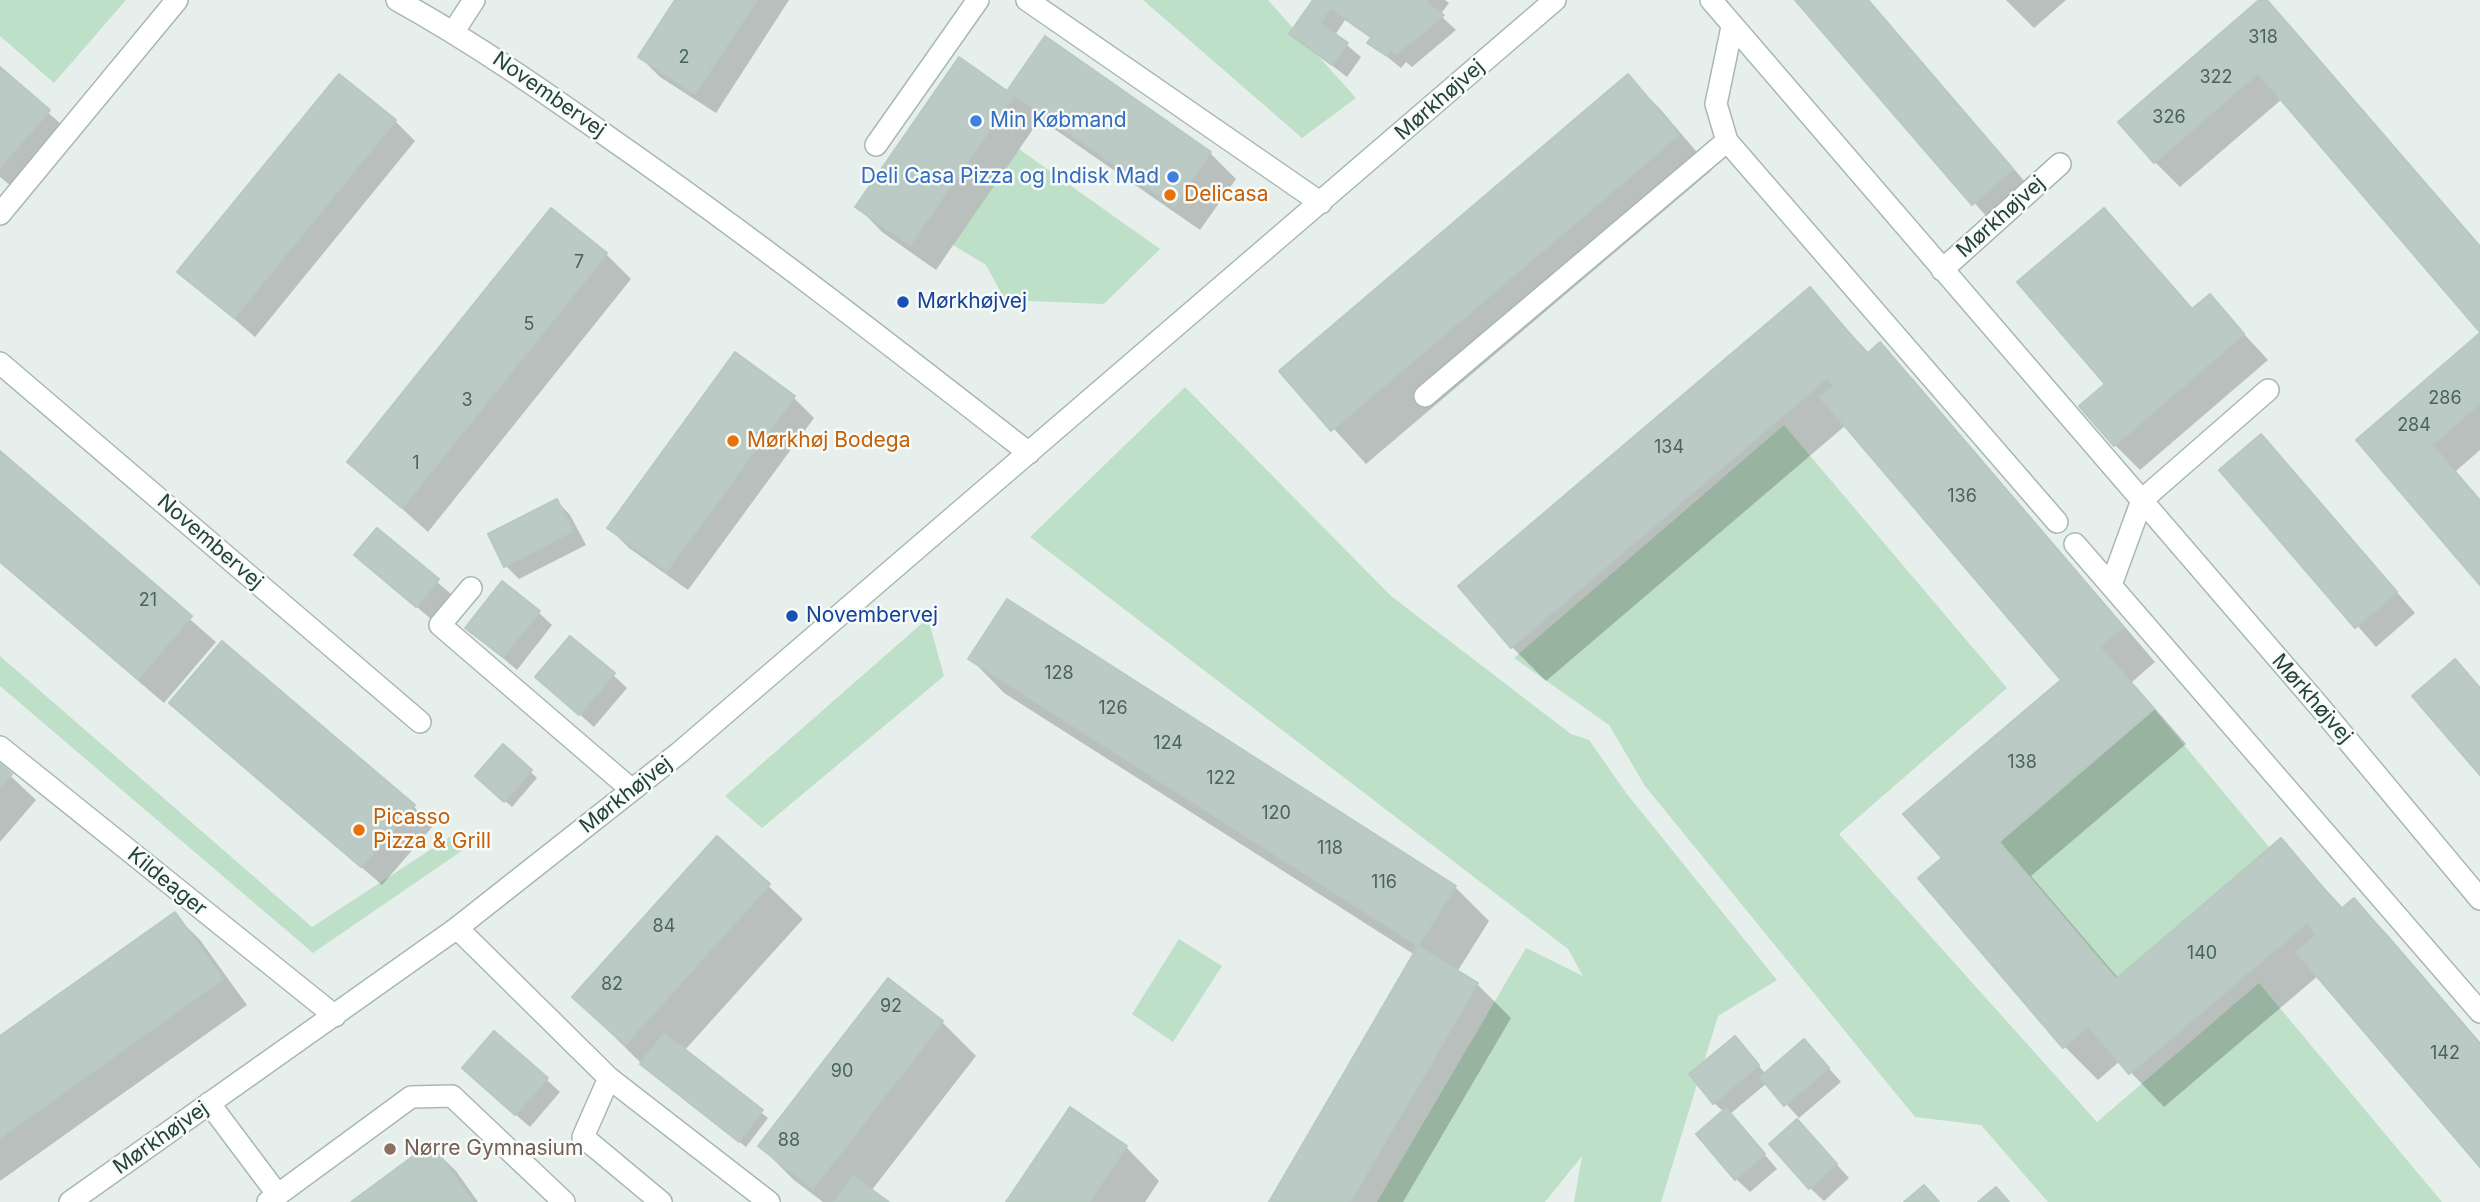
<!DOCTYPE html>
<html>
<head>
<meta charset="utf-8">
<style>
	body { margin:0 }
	canvas { display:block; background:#e6efeb }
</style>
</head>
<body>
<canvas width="2480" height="1202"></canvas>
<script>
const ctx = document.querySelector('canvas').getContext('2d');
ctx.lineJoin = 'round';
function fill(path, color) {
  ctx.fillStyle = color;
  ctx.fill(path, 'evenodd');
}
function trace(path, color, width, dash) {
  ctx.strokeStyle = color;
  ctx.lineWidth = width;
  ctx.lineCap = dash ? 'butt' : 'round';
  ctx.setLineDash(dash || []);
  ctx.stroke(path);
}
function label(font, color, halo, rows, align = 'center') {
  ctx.font = font + ' Inter,sans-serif';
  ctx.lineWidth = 5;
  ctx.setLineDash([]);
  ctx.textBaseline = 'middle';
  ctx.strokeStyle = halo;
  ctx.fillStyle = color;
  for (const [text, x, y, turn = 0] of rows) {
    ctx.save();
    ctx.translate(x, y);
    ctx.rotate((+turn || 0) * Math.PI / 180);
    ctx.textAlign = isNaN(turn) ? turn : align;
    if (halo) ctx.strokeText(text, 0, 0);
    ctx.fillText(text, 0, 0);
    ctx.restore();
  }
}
const green = new Path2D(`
	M0,0H126L54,83L0,36Z
	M1143,0H1268L1356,98L1302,138Z
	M1019,149L1160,249L1104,304L1005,300L986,265L953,245Z
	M1185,387L1391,596L1571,734L1589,740L1627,794L1777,980L1718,1016L1661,1202H1574L1582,1156L1545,1202H1377L1526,948L1583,976L1568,949L1030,537Z
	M1784,425L2007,688L1839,834L2097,1122L2259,983L2442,1202H2048L1981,1125L1915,1117L1645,786L1609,725L1514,658Z
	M928,618L944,676L762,828L725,796Z
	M0,656L312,927L453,835L463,838L466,848L313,953L0,686Z
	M2154,709L2270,848L2116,979L1999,842Z
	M1179,939L1222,966L1173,1042L1132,1014Z`);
const shadow = new Path2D(`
	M677,0H789L716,113L660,77L640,57Z
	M1315,0H1445L1449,3L1440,15L1456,30L1412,67L1406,62L1401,68L1370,43L1372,39L1345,20L1335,35L1361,57L1347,77L1291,34Z
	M1797,0H1869L2032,190L1993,224Z
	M2006,0H2066L2034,28Z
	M2262,0L2289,24L2480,245V329L2282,99L2180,187L2155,162Z
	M1046,39L1210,153L1236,179L1200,230L1040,119L936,270L882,232L857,206L1007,93Z
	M0,69L74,136L23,196L0,177Z
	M1628,76L1661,110L1712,170L1366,464L1281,371Z
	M395,121L415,141L255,337L180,272Z
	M2104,210L2194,310L2209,296L2268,360L2140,470L2115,445Z
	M606,254L631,279L428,532L350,462Z
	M1809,289L1870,354L1880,345L1913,379L2155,662L2132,682L2186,744L2031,876L2119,979L2281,841L2344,909L2354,900L2387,934L2480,1042V1164L2319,975L2164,1107L2120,1061L2098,1080L2064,1046L1944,858L2063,680L1846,425L1546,681L1512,647Z
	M2480,335V450L2456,471L2480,499V582L2358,440Z
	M735,355L794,398L814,418L688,590L629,548L609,528Z
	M2261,436L2415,613L2376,647L2222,470Z
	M0,454L216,642L164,703L0,563Z
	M557,501L570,515L586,545L519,579L506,566Z
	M377,530L451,594L431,619L356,555Z
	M1007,602L1455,887L1489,921L1457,972L1477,984L1511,1018L1403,1202H1271L1415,955L1004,693L971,659Z
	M538,612L552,625L517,670L467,628Z
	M613,675L627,688L594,727L537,677Z
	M172,703L413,806L433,826L382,885Z
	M504,747L537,778L512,807L484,782Z
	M0,766L36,800L0,842Z
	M718,838L803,919L684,1051L768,1118L746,1147L648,1070L574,997Z
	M174,914L200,940L247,1005L0,1181V1039Z
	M942,1022L976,1056L871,1191L886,1202H823L794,1180L760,1146Z
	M1734,1038L1766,1074L1817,1055L1841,1082L1799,1118L1767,1083L1730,1114L1777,1169L1750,1192L1736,1179L1724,1112L1714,1103Z
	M546,1079L560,1092L530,1127L478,1082Z
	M1810,1135L1849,1178L1824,1201L1810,1188Z
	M430,1146L456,1171L478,1202H354Z
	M1126,1147L1159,1181L1145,1202H1008Z`);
const building = new Path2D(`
	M675,0H757L695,94L638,57Z
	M1313,0H1336L1320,23L1348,43L1332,65L1289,34Z
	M1337,0H1428L1426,3L1444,15L1397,54L1391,50L1387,56L1367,43L1372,37L1331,8Z
	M1795,0H1868L2013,169L1972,205Z
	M2259,0H2267L2480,247V332L2258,73L2154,163L2118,122Z
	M1045,36L1211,152L1174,206L1014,95L910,245L855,207L959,57L1007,91Z
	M0,67L50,110L0,167Z
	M339,74L396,120L234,318L177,272Z
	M1628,74L1679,135L1331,431L1279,371Z
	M551,208L607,253L402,508L347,462Z
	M2104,208L2192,309L2210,294L2244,334L2114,446L2079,406L2105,384L2017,282Z
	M1810,287L1867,354L1880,342L2123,627L2100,647L2154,709L1999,842L2116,979L2281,838L2341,909L2354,898L2480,1045V1167L2296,952L2316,935L2307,923L2129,1074L2088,1026L2063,1048L1918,878L1942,858L1903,814L2061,680L1820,397L1834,386L1827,378L1511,648L1458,586Z
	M2480,333V403L2432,445L2480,501V585L2356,440Z
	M735,352L795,396L667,571L607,528Z
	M2261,434L2397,592L2355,628L2219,470Z
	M0,451L192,616L138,679L0,561Z
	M557,499L573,531L504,567L488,534Z
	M377,528L439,579L416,607L354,555Z
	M502,581L540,611L503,657L465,628Z
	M1007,599L1456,886L1418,946L968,659Z
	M570,636L615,673L579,715L535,677Z
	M222,641L415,805L361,867L169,703Z
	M2455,659L2480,688V775L2412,696Z
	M503,744L532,770L504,802L475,776Z
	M0,764L12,774L0,787Z
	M717,836L770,884L625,1045L572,997Z
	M175,912L223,979L0,1138V1036Z
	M1418,946L1478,983L1350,1202H1269Z
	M888,978L943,1021L813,1189L758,1146Z
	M494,1031L548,1078L515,1115L462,1068Z
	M664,1033L763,1110L739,1142L640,1064Z
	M1735,1036L1759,1065L1713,1104L1689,1074Z
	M1804,1039L1829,1068L1784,1106L1760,1077Z
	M1070,1107L1127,1146L1089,1202H1006Z
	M1726,1108L1765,1154L1735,1180L1696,1134Z
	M1797,1119L1837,1164L1809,1189L1769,1144Z
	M431,1143L473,1202H351Z
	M853,1176L889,1202H834Z
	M1924,1185L1939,1202H1904Z
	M1996,1187L2009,1202H1978Z`);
const minor = new Path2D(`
	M397,0C473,42 543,91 614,141C756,240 893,347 1029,453
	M1027,0L1321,203
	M1711,0L2319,706L2480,899
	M1732,27L1716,104L1727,141L2057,522
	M454,31L474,0
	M876,145L978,0
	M0,214L177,0
	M1942,270L2060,164
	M0,363L420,722
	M1425,396L1727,141
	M2075,544L2480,1012
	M2111,585L2142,500L2268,390
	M471,588L440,625L632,790
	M0,747L335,1016
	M457,928L609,1078L769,1202
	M609,1078L583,1137L661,1202
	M209,1103L278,1195
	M70,1202L457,928L679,753L1555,0
	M268,1202L411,1097L452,1096L564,1202`);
const markers = [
	[976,121,7,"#3f7fe0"],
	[1173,177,7,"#3f7fe0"],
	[1170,195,7,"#e8710a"],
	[903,302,7,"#1a4fb4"],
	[733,441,7,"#e8710a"],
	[792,616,7,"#1a4fb4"],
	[359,830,7,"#e8710a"],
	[390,1149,7,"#8d6e63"]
];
const numberNames = [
	["318",2263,38],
	["2",684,58],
	["322",2216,78],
	["326",2169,118],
	["7",579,263],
	["5",529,325],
	["286",2445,399],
	["3",467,401],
	["284",2414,426],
	["134",1669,448],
	["1",416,464],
	["136",1962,497],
	["21",148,601],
	["128",1059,674],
	["126",1113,709],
	["124",1168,744],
	["138",2022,763],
	["122",1221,779],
	["120",1276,814],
	["118",1330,849],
	["116",1384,883],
	["84",664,927],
	["140",2202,954],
	["82",612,985],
	["92",891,1007],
	["142",2445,1054],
	["90",842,1072],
	["88",789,1141]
];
const streetNames = [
	["Novembervej",549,95,35],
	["Mørkhøjvej",1440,100,-41],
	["Mørkhøjvej",2001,217,-42],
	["Novembervej",210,542,41],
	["Mørkhøjvej",2312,699,49],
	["Mørkhøjvej",626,795,-38],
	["Kildeager",167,882,39],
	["Mørkhøjvej",161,1138,-35]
];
const shopNames = [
	["Min Købmand",990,121],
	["Deli Casa Pizza og Indisk Mad",1159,177,"right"]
];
const foodNames = [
	["Delicasa",1184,195],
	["Mørkhøj Bodega",747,441],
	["Picasso",373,818],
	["Pizza & Grill",373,842]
];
const transitNames = [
	["Mørkhøjvej",917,302],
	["Novembervej",806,616]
];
const educationNames = [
	["Nørre Gymnasium",404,1149]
];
fill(green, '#bfe0c8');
fill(shadow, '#0003');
fill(building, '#bbcac4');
trace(building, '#b8c9c2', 2);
trace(minor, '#a8b8b2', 24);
trace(minor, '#fff', 21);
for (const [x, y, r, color] of markers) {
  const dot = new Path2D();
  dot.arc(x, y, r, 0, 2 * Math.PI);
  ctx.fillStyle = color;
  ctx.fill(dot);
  trace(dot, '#f7fbf9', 2.5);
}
label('18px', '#4a645c', null, numberNames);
label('21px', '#24423a', '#f7fbf9', streetNames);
label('21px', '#366cbe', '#f7fbf9', shopNames, 'left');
label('21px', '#c56008', '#f7fbf9', foodNames, 'left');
label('21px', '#164399', '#f7fbf9', transitNames, 'left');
label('21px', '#785e54', '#f7fbf9', educationNames, 'left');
</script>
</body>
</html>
